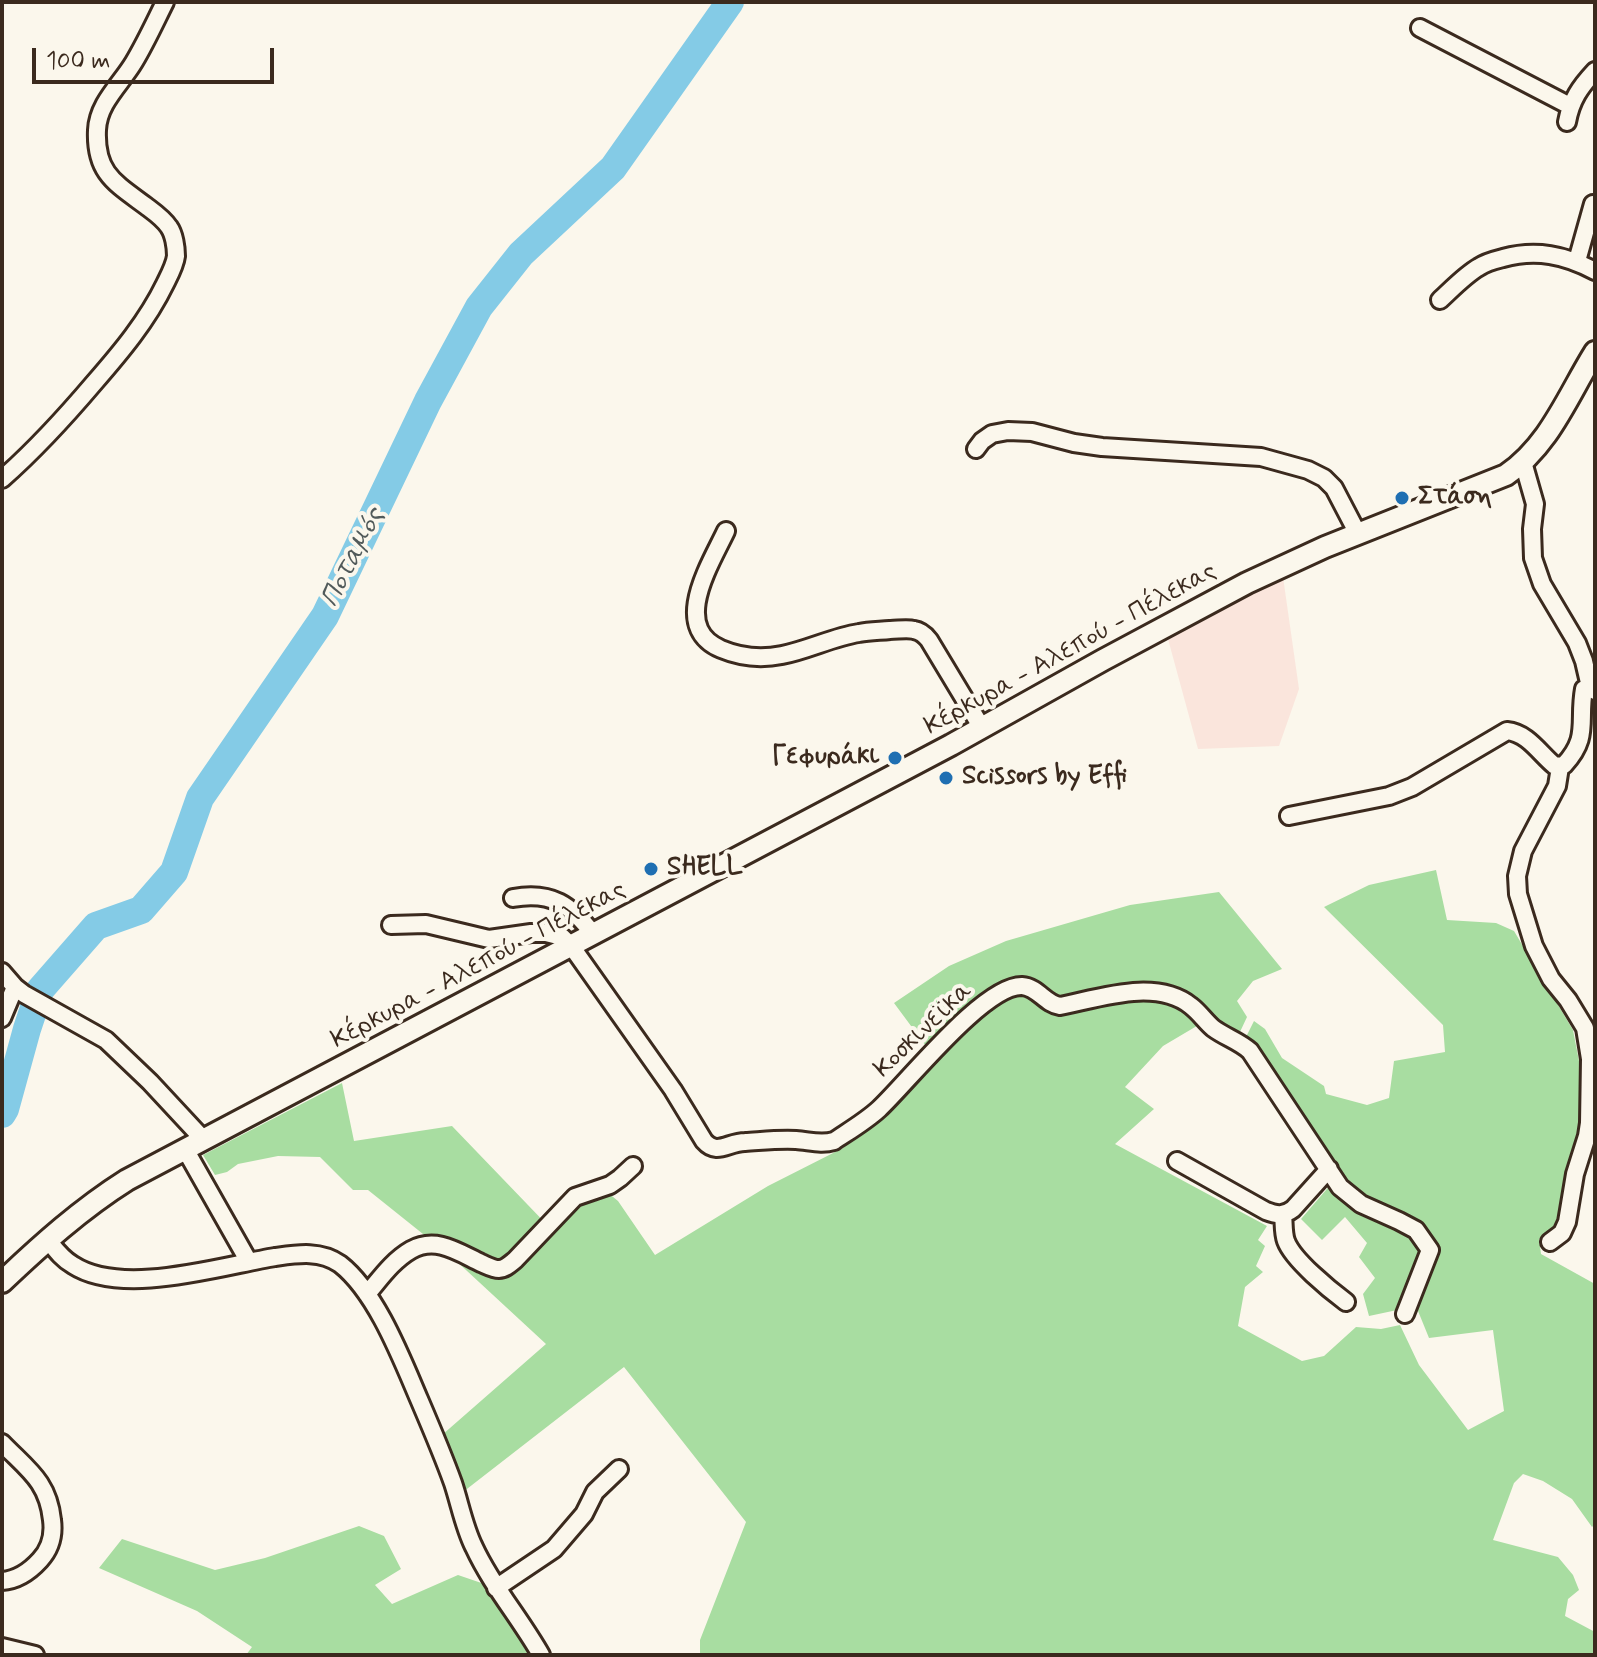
<!DOCTYPE html>
<html>
<head>
<meta charset="utf-8">
<style>
	body { margin:0 }
	#map { position:relative; width:1597px; height:1657px; overflow:hidden; background:#fbf7ec; font-family:Mynerve,sans-serif }
	canvas { display:block }
	.frame { position:absolute; inset:0; border:4px solid #3b2a1e; pointer-events:none }
	.scale { position:absolute; left:32px; top:48px; width:242px; height:36px; box-sizing:border-box; border:4px solid #3b2a1e; border-top:0; padding-left:10px; font-size:24px; line-height:28px; white-space:nowrap; color:#3b2a1e; -webkit-text-stroke:6px #fbf7ec; paint-order:stroke }
</style>
</head>
<body>
<div id="map">
<canvas width="1597" height="1657"></canvas>
<div class="frame"></div>
<div class="scale">100 m</div>
</div>
<script>
const ctx = document.querySelector('canvas').getContext('2d');
ctx.lineJoin = 'round';
function fill(path, color) {
  ctx.fillStyle = color;
  ctx.fill(path, 'evenodd');
}
function trace(path, color, width, dash) {
  ctx.strokeStyle = color;
  ctx.lineWidth = width;
  ctx.lineCap = dash ? 'butt' : 'round';
  ctx.setLineDash(dash || []);
  ctx.stroke(path);
}
function label(font, color, halo, rows, align = 'center') {
  ctx.font = font + ' Mynerve,sans-serif';
  ctx.lineWidth = 8;
  ctx.setLineDash([]);
  ctx.textBaseline = 'middle';
  ctx.strokeStyle = halo;
  ctx.fillStyle = color;
  for (const [text, x, y, turn = 0] of rows) {
    ctx.save();
    ctx.translate(x, y);
    ctx.rotate((+turn || 0) * Math.PI / 180);
    ctx.textAlign = isNaN(turn) ? turn : align;
    if (halo) ctx.strokeText(text, 0, 0);
    ctx.fillText(text, 0, 0);
    ctx.restore();
  }
}
const built = new Path2D(`
	M1283,577L1299,689L1279,746L1198,749L1168,639Z`);
const green = new Path2D(`
	M1436,870L1447,920L1496,923L1514,931L1573,1030L1586,1097L1580,1137L1571,1159L1557,1230L1539,1239L1541,1254L1595,1284V1524L1592,1527L1572,1499L1543,1481L1523,1474L1514,1483L1493,1540L1558,1557L1573,1575L1579,1590L1568,1599L1565,1616L1595,1632V1655H700V1640L746,1522L624,1367L463,1492L442,1435L546,1344L453,1258L368,1190H353L320,1157L278,1156L238,1164L227,1172L215,1175L203,1155L342,1083L354,1141L452,1126L552,1230L579,1200L607,1192L618,1201L655,1255L768,1186L843,1148L937,1061L894,1003L949,966L1006,941L1130,905L1219,892L1282,969L1253,981L1237,1001L1247,1017L1239,1034L1212,1017L1163,1046L1125,1087L1154,1109L1115,1144L1267,1226L1258,1240L1265,1246L1256,1266L1263,1272L1245,1287L1238,1326L1302,1361L1324,1356L1356,1327L1381,1329L1400,1325L1419,1365L1468,1430L1504,1411L1493,1330L1429,1338L1416,1306L1369,1316L1363,1294L1375,1278L1359,1257L1367,1243L1345,1217L1322,1240L1301,1219L1339,1175L1246,1037L1254,1021L1265,1029L1282,1058L1324,1086L1326,1094L1367,1105L1389,1098L1394,1061L1445,1052L1443,1025L1324,907L1369,885Z
	M359,1526L384,1536L401,1569L375,1585L392,1604L458,1575L496,1588L541,1655H246L252,1647L197,1611L99,1568L122,1539L215,1570L265,1558Z`);
const river = new Path2D(`
	M2,1114L5,1109L27,1029L40,990L96,926L141,910L174,872L200,798L325,616L428,401L479,307L521,254L613,168L730,2`);
const minor = new Path2D(`
	M1420,28L1570,106
	M1567,122C1571,100 1580,87 1595,71
	M1577,261L1593,204
	M1440,300C1452,289 1465,275 1479,267C1486,262 1495,260 1503,258C1536,249 1565,255 1595,271
	M976,449L982,441L992,434L1008,431L1032,432L1074,443L1102,447L1261,457L1308,470L1324,478L1334,488L1358,534
	M1523,462L1535,504L1532,529L1533,558L1542,584L1577,643L1584,661L1590,687
	M2,479C35,450 66,416 94,383C121,352 147,321 165,284C169,276 175,265 176,256C176,247 174,234 169,227C163,218 154,212 146,206C115,183 95,173 97,130C98,103 121,84 134,62C146,42 155,22 165,2
	M726,531C710,565 670,627 721,649C740,657 762,659 782,655C808,650 833,637 859,633C869,631 880,631 890,630C898,630 907,628 914,630C921,631 925,635 929,640L982,728
	M1289,816L1389,796L1412,787L1507,731C1528,733 1540,754 1555,766L1564,765C1590,737 1578,722 1584,689L1590,687L1595,691
	M513,898C552,891 571,905 594,935
	M391,925L426,924L489,939L531,933H546L562,937L572,947L673,1090L704,1141C717,1156 728,1142 745,1142C762,1141 779,1139 796,1140C810,1141 821,1145 834,1141C849,1131 866,1121 879,1109C908,1082 984,985 1022,986C1038,987 1045,1004 1060,1006C1100,998 1156,978 1191,1006C1199,1012 1205,1021 1213,1028C1225,1037 1239,1041 1250,1051L1340,1187L1361,1204L1399,1221L1416,1230L1430,1250L1405,1314
	M2,972L15,987L24,994L106,1040L150,1082L203,1139
	M2,1018L15,987
	M185,1149L249,1262
	M1177,1161L1266,1211C1276,1215 1284,1216 1293,1209L1329,1169
	M1283,1214C1284,1222 1283,1233 1286,1241C1293,1260 1330,1290 1346,1302
	M47,1239C55,1249 62,1259 73,1265C122,1297 221,1266 275,1257C297,1254 320,1250 340,1264C376,1292 401,1357 419,1399C431,1427 443,1455 453,1483C460,1504 464,1527 474,1547C492,1586 520,1618 541,1655
	M1550,1242L1562,1233L1567,1222L1575,1174L1587,1136L1589,1123L1590,1059L1585,1028L1568,1000L1551,979L1534,946L1518,894L1517,876L1523,851L1557,786L1560,767
	M367,1294C380,1279 392,1261 411,1250C436,1236 458,1252 481,1263C486,1265 493,1269 499,1269C505,1269 510,1264 515,1260L575,1197L610,1185L620,1178L633,1166
	M2,1443C27,1469 48,1481 52,1520C54,1535 51,1548 40,1560C30,1571 17,1580 2,1581
	M496,1588L554,1549L584,1514L595,1492L619,1469
	M2,1647L35,1655`);
const major = new Path2D(`
	M2,1282C41,1245 81,1209 127,1180L951,745L1103,660L1247,583L1325,547L1506,475C1550,445 1568,395 1595,352`);
const markers = [
	[1402,498,8,"#1f6fb2"],
	[895,758,8,"#1f6fb2"],
	[946,778,8,"#1f6fb2"],
	[651,869,8,"#1f6fb2"]
];
const poiNames = [
	["Στάση",1418,498],
	["Γεφυράκι",879,758,"right"],
	["Scissors by Effi",962,778],
	["SHELL",667,869]
];
const streetNames = [
	["Κέρκυρα - Αλεπού - Πέλεκας",1071,650,-29],
	["Κέρκυρα - Αλεπού - Πέλεκας",479,966,-28],
	["Κοσκινεϊκα",924,1031,-44]
];
const waterNames = [
	["Ποταμός",354,558,-63]
];
fill(built, '#fae5dc');
fill(green, '#a8dda1');
trace(river, '#84cbe6', 28);
trace(minor, '#3b2a1e', 22);
trace(major, '#3b2a1e', 26);
trace(minor, '#fbf7ec', 16);
trace(major, '#fbf7ec', 20);
for (const [x, y, r, color] of markers) {
  const dot = new Path2D();
  dot.arc(x, y, r, 0, 2 * Math.PI);
  ctx.fillStyle = color;
  ctx.fill(dot);
  trace(dot, '#fbf7ec', 3);
}
label('bold 26px', '#3b2a1e', '#fbf7ec', poiNames, 'left');
label('26px', '#3b2a1e', '#fbf7ec', streetNames);
label('italic 28px', '#515a5a', '#fbf7ec', waterNames);
</script>
</body>
</html>
